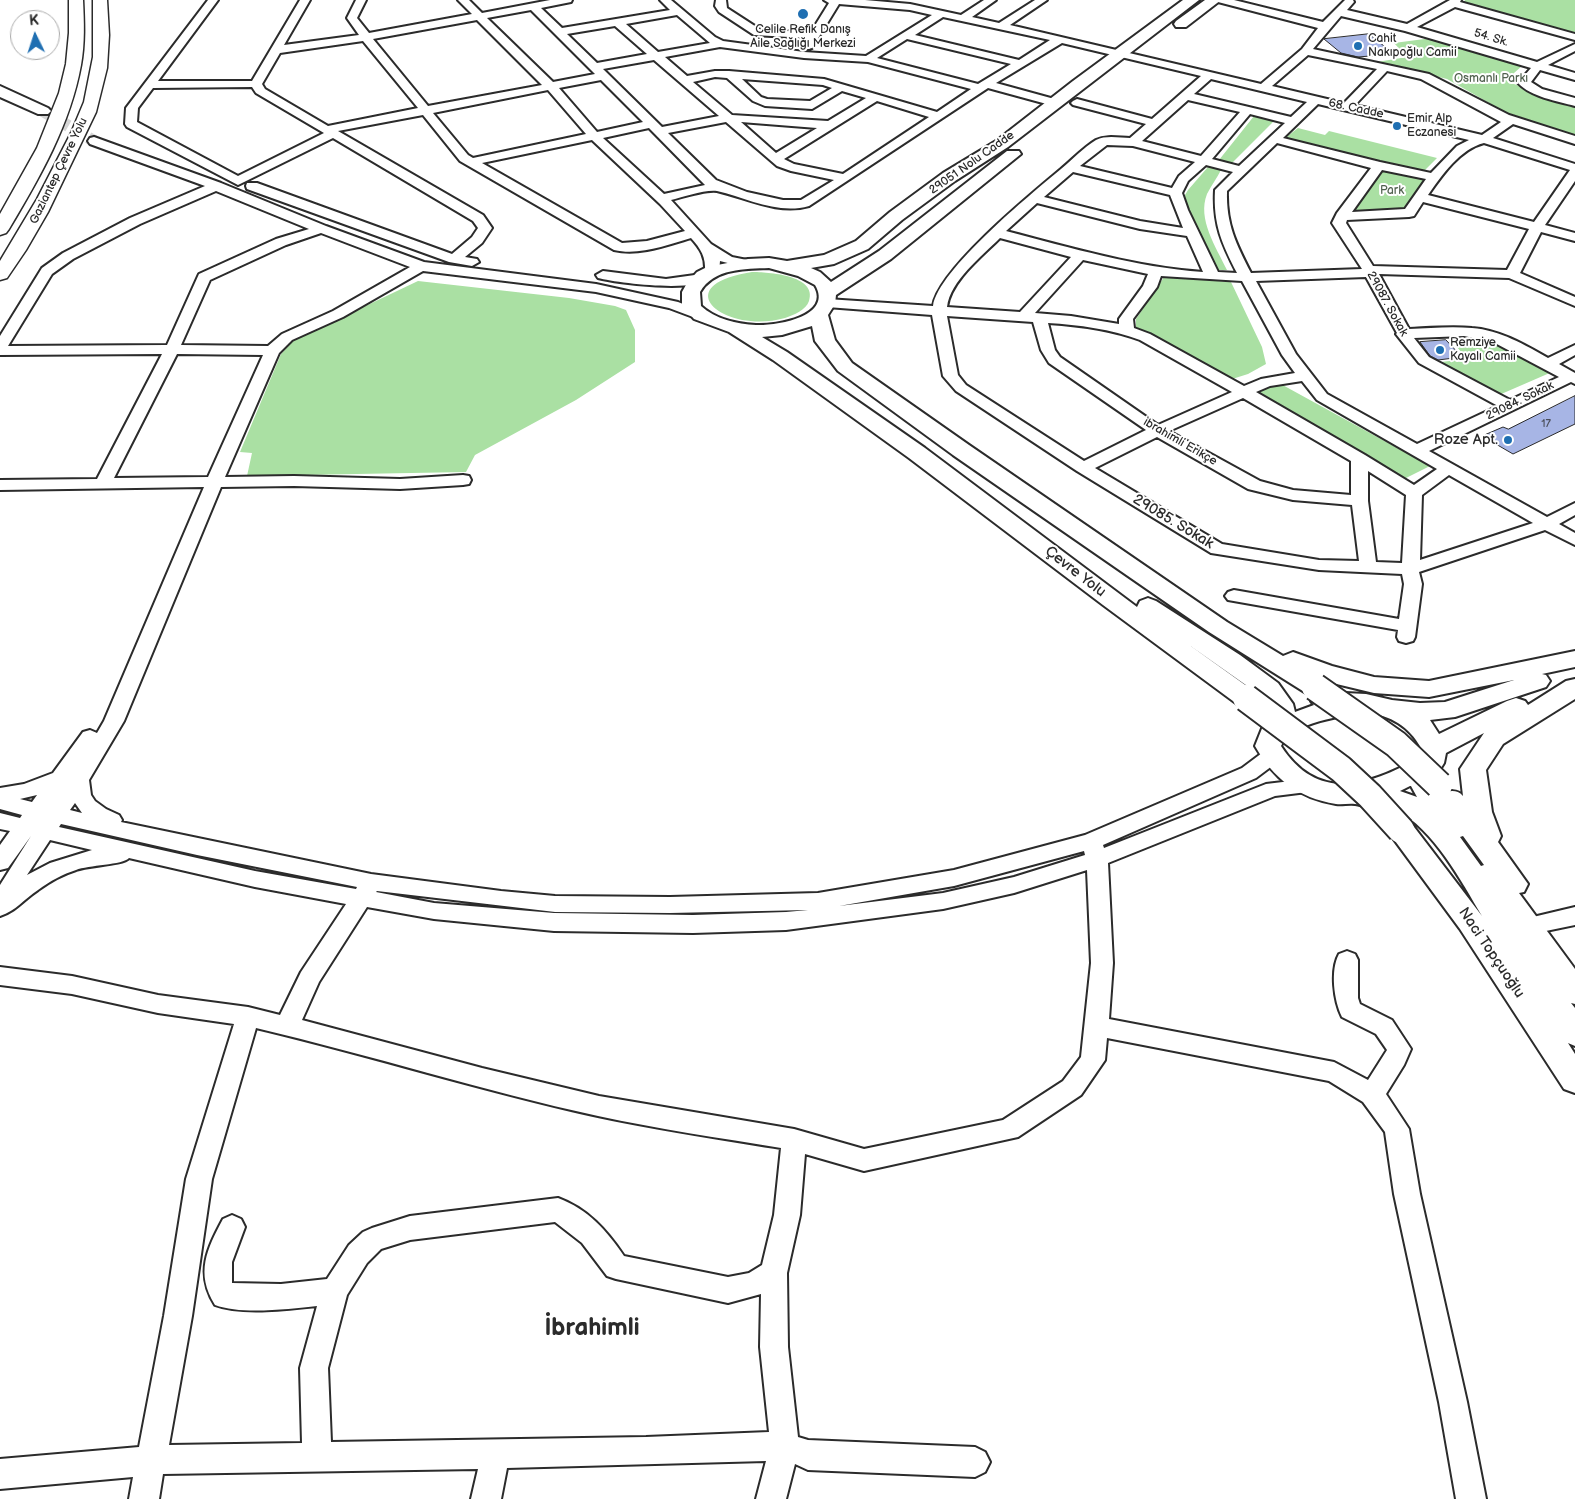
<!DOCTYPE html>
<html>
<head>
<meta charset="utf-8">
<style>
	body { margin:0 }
	#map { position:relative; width:1575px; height:1499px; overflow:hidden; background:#fff; font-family:"Balsamiq Sans",sans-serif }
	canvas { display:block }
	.north { position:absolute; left:10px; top:10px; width:50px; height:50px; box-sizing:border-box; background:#fff; border:1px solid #aaa; border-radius:50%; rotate:356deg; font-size:14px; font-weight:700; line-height:20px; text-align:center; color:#2b2b2b }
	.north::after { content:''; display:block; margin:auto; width:18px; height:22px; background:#1f6fb2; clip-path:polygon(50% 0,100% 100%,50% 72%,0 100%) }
</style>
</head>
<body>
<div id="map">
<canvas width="1575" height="1499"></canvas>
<div class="north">K</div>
</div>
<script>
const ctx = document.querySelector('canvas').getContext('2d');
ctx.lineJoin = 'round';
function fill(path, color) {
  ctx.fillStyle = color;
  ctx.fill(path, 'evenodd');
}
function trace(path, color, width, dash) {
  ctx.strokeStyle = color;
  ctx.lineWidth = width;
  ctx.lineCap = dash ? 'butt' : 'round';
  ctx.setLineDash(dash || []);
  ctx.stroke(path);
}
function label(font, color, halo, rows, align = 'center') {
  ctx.font = font + ' "Balsamiq Sans",sans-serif';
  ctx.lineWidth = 4;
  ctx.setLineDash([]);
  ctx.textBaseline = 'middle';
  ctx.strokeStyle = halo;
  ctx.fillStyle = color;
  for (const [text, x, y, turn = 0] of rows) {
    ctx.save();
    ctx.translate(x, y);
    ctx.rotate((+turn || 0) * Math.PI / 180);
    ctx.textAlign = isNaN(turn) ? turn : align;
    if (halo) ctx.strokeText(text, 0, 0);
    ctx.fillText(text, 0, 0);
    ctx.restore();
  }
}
const green = new Path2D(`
	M1465,0H1575V35L1464,2Z
	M1432,38L1522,66L1514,73V84L1575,105V135L1505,112L1447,79L1377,62L1407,57L1394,43Z
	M1254,116L1274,121L1232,163L1219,160Z
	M1298,128L1325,135L1329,131L1437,158L1423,172L1285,138Z
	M1208,167L1221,170C1217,178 1211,186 1207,194C1197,219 1216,247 1227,270H1214L1182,200L1188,190Z
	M1384,169L1426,177L1406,208L1386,210L1354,211Z
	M752,272C767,272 818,275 809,301C806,310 794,315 785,318C726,335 664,286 752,272Z
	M1164,277L1231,282L1262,347L1266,364L1248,374L1229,380L1136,327V319Z
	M418,281L569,298L615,306L626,310L635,330V362L576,400L475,455L466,472L247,476L252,453L240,452L281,354L294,340Z
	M1461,340L1489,341L1552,372L1499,395L1441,362L1467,359L1452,341Z
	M1279,383L1430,466L1404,479L1254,393Z`);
const building = new Path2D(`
	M1369,34L1394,54L1358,57L1341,53L1324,39Z
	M1446,340L1462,357L1438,360L1430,356L1420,342Z
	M1575,396V424L1513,454L1482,436L1503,427L1508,429Z`);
const minorTunnel = new Path2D(`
	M43,111L94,141`);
const minor = new Path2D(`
	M208,0H218L158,81H252L300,0H310L284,45L359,35L347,18L356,0H366L357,18L369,33L472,14L458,0H469L482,13L550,0H572L571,2L541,8L562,28L670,10L660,0H671L715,37L723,41L804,52L866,56L932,15L910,10L839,4L812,48L808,49L802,46L807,38L754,35L719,12L715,6L716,0H726L727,8L761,30L811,32L829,3L824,0H865L910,4L961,15L984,0H996L972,17L999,23L1035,0H1047L1010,25L1261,84L1302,49L1318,28L1218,2L1217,0H1234L1323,22L1345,0H1353L1354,2L1347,10L1407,24L1450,0H1461L1460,2L1575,34V40L1455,7L1417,27L1537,62L1575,44V51L1548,65L1575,73V80L1540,70L1531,82L1542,89L1575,98V106C1557,101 1531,97 1518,83L1531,68L1405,31L1341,16L1313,49L1429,74L1509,115L1575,136V144L1513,124L1493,138L1575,164V181L1545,225L1575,233V241L1541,232L1520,273L1575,297V306L1509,278L1379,274L1409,329C1430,328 1452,326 1472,328C1500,330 1525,345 1548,358L1575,345V355L1559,364L1575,373V384L1571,382L1429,451L1547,517L1575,503V515L1559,524L1575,533V545L1545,530L1419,572L1422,584L1415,637L1413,641L1406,643L1399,641L1397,637L1398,630L1228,600L1225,596L1228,592L1234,590L1399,619L1404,584L1402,574L1319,570L1211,553L1077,471L956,391L943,376L932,315L827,307L822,306L820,303L822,300L827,299L933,306C938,270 1031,194 1061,169C1072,160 1084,147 1096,140C1106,135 1120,138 1130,138L1146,124L1073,105L1071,103L1073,101L1077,99L1152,119L1201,76L1062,43L996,83L1058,100L1060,102L1058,104L1054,106L988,88L809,206C778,215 747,198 717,191C707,189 682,197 671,200L711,244L732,257L752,261L754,264L747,268L720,261L719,272L712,276L705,272C706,257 701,249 691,238C667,245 639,256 614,250L460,161L423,115L338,131L483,215L492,228L482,243L465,257L477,259L479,262L472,266L449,262L247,189L246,186L247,183H257L452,254L472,237L478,228L473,221L333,138L238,185L127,127L125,124L126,108ZM531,10L595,74L553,82L487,18ZM677,15L710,43L658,52L626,24ZM943,17L1050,40L1019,60L915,35ZM477,20L542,85L428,106L373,39ZM615,26L647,54L597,63L567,34ZM907,39L1011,64L978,84L877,58ZM363,41L418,108L328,126L265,89L262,84L280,53ZM720,47L804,58L868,62L971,89L937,112L824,79L729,71H715L687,76L665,57ZM1308,55L1377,69L1344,103L1272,86ZM654,60L719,116L662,127L603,69ZM1387,71L1421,79L1501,122L1482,135L1355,105ZM715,77L727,78L753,101L765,106L812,109L842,91L866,98L828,121L732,115L693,82ZM742,79L823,85L832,88L810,101L767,99L761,97ZM1211,79L1307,102L1291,117L1194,94ZM601,80L643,122L597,132L559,88ZM252,87L256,93L324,133L238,176L137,122L138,108L153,88ZM548,90L586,134L473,158L468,155L433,113ZM1188,100L1240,112L1201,156L1142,141ZM877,101L929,117L843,174L794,164L784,159ZM1318,104L1469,140L1457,146L1431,173L1380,162L1283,138ZM1250,114L1285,123L1239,166L1212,159ZM726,122L777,166L791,171L834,180L801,200H783L747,192L716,180L668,133ZM741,122L817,128L776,153ZM649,128L705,185L664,194L603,138ZM592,140L660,204L685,231L647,241L622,243L482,163ZM1277,143L1371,168L1337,213L1332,223L1362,269L1251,273C1236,244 1226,224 1227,191ZM1484,143L1570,170L1534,222L1428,195C1442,175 1460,149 1484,143ZM1107,145L1133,146L1195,162L1179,176L1172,188L1080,166ZM1206,165L1233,172L1215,190C1213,224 1222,244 1237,273L1218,272L1188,210L1182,193L1188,181ZM1382,170L1426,179L1405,209L1352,212ZM1073,172L1170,195L1183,228L1140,221L1044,197ZM1423,202L1529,229L1507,270L1373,266L1346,223L1347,220L1409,217L1414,216ZM1037,203L1140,229L1187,236L1203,272C1135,267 1072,248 1006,231ZM1000,238L1071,257L1020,312L947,307C950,281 982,256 1000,238ZM1083,260L1148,274L1143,286L1119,319V324L1071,316L1035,313ZM1161,276L1242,281L1282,355L1295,373L1261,379L1244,386L1150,334L1134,328L1133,319L1157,287ZM1366,277L1397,333L1396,334L1419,363L1498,406L1417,444L1327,394L1296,354L1256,281ZM947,316L1033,322L1041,350L1049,363L1146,430L1084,461L966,385L958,375ZM1048,323C1079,325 1111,329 1140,340L1232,392L1158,425L1060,357L1055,350ZM1464,336L1493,342L1559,377L1510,400L1429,357L1414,338ZM1302,381L1317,400L1437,469L1414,485L1365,455L1256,392L1270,386ZM1243,398L1351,461V495L1293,490L1260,481L1169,431ZM1157,437L1248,489L1293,500L1352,505L1359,561L1319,560L1222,544L1095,468ZM1368,471L1406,495L1402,563L1376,562L1368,501ZM1449,475L1533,523L1420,560L1422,495Z
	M94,137L221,183L326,226L424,262L596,284L678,302L706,313L708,316L706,319L701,320L669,308L596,292L423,271L343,317L292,340L279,353L225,477L294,476L400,479L463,475L469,476L471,480L469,484L463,485L400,489L294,486L221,487L124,721L89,780L91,795L95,801L106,809L119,815L122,820L121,822L371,874L501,891L555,896L670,897L818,893L954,870L1085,835L1242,768L1266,750L1273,748L1280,750L1283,755L1280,760L1256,778L1103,845L1104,848L1266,784L1308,779L1315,781L1318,786L1315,791L1275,796L1108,863L1113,963L1109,1019L1334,1062L1368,1080L1387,1050L1376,1034L1342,1017C1334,1001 1330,970 1339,954L1347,951L1355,954L1358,960V998L1360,1004L1392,1020L1411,1049L1404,1065L1386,1094L1409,1129L1420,1194L1467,1402L1486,1499H1456L1439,1402L1394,1194L1385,1132L1363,1102L1329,1081L1107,1038L1105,1060L1081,1095L1018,1137L864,1171L805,1154L800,1215L787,1273L788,1347L798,1437L808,1440L975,1447L985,1452L990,1462L985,1472L975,1477L808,1470L795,1464L786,1499H756L766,1461L507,1468L501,1499H471L478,1469L163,1474L159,1499H129L133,1477L0,1489V1459L139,1447L164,1316L186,1179L234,1024L158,1013L72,994L0,985V967L72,976L158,995L248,1007L280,1015L301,972L346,904L255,887L129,858C123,865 88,865 76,870C63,874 50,881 38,890C24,899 16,911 0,916V885L31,836L8,868L0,870V845L10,831L0,829V813L20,818L22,815L0,809V788L24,784L53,773L83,732L90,730L97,733L104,721L204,487L0,490V480L97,479L162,354L0,355V336L42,268L63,253L130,218L205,186L90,144L88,141L90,138ZM216,191L309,229L276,239L199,274L167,345L8,346L52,274L73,259L140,224ZM321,233L410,267L333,311L282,334L268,346L181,345L210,280L286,245ZM177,354L263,355L208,477L114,478ZM37,795L32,802L20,799ZM75,803L82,813L70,810ZM61,824L197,855L357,887L356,889L255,871L59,827ZM50,840L92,850L50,863L27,875ZM1084,851L1085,855L1014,877L943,893L839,906L954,886ZM1087,870L1091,963L1081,1057L1063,1081L1003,1120L864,1149L794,1129L599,1096L482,1068L302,1020L319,982L367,907L434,919L554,931L693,933L786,930L943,909L1014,893ZM377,891L555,912L670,913L808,910L786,912L693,915L554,913L434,903L376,892ZM256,1028C371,1055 483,1091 598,1116C658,1129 720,1138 781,1148L774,1215L762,1265L749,1273L728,1277L624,1256C607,1231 588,1209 558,1198L410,1216L372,1228L363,1232L349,1245L327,1279L281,1284L232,1283V1262L245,1227L241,1219L232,1215L223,1219C207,1249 195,1273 215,1305C241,1315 289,1309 317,1306L300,1368L302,1443L169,1445L192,1316L212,1179ZM555,1222L582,1243L607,1276L616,1279L728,1303L761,1294L760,1347L769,1432L646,1437L331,1442L328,1368L347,1295L367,1263L381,1249L410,1240Z
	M603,271L666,279L702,274L709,278C697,293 617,283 598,278L596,275Z
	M1575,907V925L1541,932L1533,929L1530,923L1533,917Z`);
const major = new Path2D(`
	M1183,0H1199L1008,147L955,181L902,220L868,249L834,264L811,268L820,272L831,282L879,251L1007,151H1019L1021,154L891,259L836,295L835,304L828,315L835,340L852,363L969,445L1227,622L1283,656L1293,652L1332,666L1374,677L1429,681L1575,651V667L1542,674L1546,675L1550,681L1546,687L1455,717L1430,720L1439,734L1507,701L1516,698L1525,701L1528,705L1566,681L1575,679V699L1503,744L1486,770L1492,812L1501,836L1498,842L1528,884L1524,892L1519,893L1575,969V1004L1571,1003L1575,1008V1046L1568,1043L1575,1054V1093L1564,1089L1460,929L1387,830L1391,823L1401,820L1411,823L1482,916C1461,881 1434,829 1396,810C1387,806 1376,808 1366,807C1362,806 1359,804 1355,804C1349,803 1342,805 1336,804C1298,798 1273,778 1255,746L1269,711L1260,695L1185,642L1255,692L1259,698L1255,704L1246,707L1237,704L1103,605L909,458L773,360L729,332L694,319L682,305V292L687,283L697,272L707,267L748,259L769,258L787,261L824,255L856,241L890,212L943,173L996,141L1073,81ZM769,268L798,276L815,285C834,317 775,326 756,325C737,324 715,319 701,306L700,292C714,268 745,269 769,268ZM812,326L815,341L838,371L953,455L1209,632L1306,693L1315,695L1311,701L1314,705L1295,712L1293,704L1278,683L1240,655L1156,601L1148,598L1140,601L1137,607L925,448L787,352L762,337L782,335ZM1514,680L1445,702L1420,703L1392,700L1366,694L1324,692L1328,687L1324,681L1374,693L1429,697ZM1366,712C1391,716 1409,726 1421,748L1419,758C1369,786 1318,803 1281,746C1291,722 1343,716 1366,712ZM1484,733L1460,769L1463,796C1457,789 1449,791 1442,793L1436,776L1444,763L1446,753ZM1411,786L1417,797L1400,791L1410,786ZM1463,836L1484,865L1481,866L1460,837Z
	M1205,0H1221L1186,27H1176L1174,24L1176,21Z
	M0,86L48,108L51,111L48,114H38L0,97Z`);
const highway = new Path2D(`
	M69,0H83C84,22 85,43 81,65C70,125 40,177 9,229L6,233L0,235V214L37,148L59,93L66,64L69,33Z
	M93,0H107L109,35L107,68L96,112L48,212L26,250L7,278L0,280V261L37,199L71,133L84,102L93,57Z`);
const majorBridge = new Path2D(`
	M1315,687L1396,744L1439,785
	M1246,698L1341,769L1370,796L1401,830`);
const markers = [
	[803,14,6,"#1f6fb2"],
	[1358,46,5,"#1f6fb2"],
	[1397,126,5,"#1f6fb2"],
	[1440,350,5,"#1f6fb2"],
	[1508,440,5,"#1f6fb2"]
];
const farNumbernames = [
	["17",1546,424]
];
const farPoinames = [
	["Celile Refik Danış",803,30,"center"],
	["Aile Sağlığı Merkezi",803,44,"center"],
	["Cahit",1368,39],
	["Nakıpoğlu Camii",1368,53],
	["Emir Alp",1407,119],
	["Eczanesi",1407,133],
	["Remziye",1450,343],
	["Kayalı Camii",1450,357]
];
const farStreetnames = [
	["54. Sk.",1491,38,17],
	["68. Cadde",1356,109,12],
	["29051 Nolu Cadde",972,163,-35],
	["Gaziantep Çevre Yolu",59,171,-64],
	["29087. Sokak",1387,304,61],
	["29084. Sokak",1520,401,-26],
	["ibrahimli Erikçe",1180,442,30]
];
const farParknames = [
	["Osmanlı Parkı",1491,79],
	["Park",1392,191]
];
const poiNames = [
	["Roze Apt.",1498,440]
];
const streetNames = [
	["29085. Sokak",1173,522,31],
	["Çevre Yolu",1075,572,38],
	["Naci Topçuoğlu",1491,953,56]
];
const nearDistrictnames = [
	["İbrahimli",592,1329]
];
fill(green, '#aae0a3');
fill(building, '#a7b5e5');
trace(building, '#2b2b2b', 1);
trace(minorTunnel, '#d5d5d5', 12, [12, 5.5]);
trace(minor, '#2b2b2b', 4);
trace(major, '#2b2b2b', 4);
trace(highway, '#2b2b2b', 3);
fill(minor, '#fff');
fill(major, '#fff');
fill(highway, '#fff');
trace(majorBridge, '#2b2b2b', 30, []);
trace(majorBridge, '#fff', 26);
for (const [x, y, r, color] of markers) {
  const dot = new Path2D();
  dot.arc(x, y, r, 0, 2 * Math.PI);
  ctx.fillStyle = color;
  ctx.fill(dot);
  trace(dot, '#fff', 2);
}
label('11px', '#4a4e5a', null, farNumbernames);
label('12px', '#2b2b2b', '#fff', farPoinames, 'left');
label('12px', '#2b2b2b', '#fff', farStreetnames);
label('12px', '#51614f', '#fff', farParknames);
label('15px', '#2b2b2b', '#fff', poiNames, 'right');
label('15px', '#2b2b2b', '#fff', streetNames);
label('bold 24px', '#2b2b2b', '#fff', nearDistrictnames);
</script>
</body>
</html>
